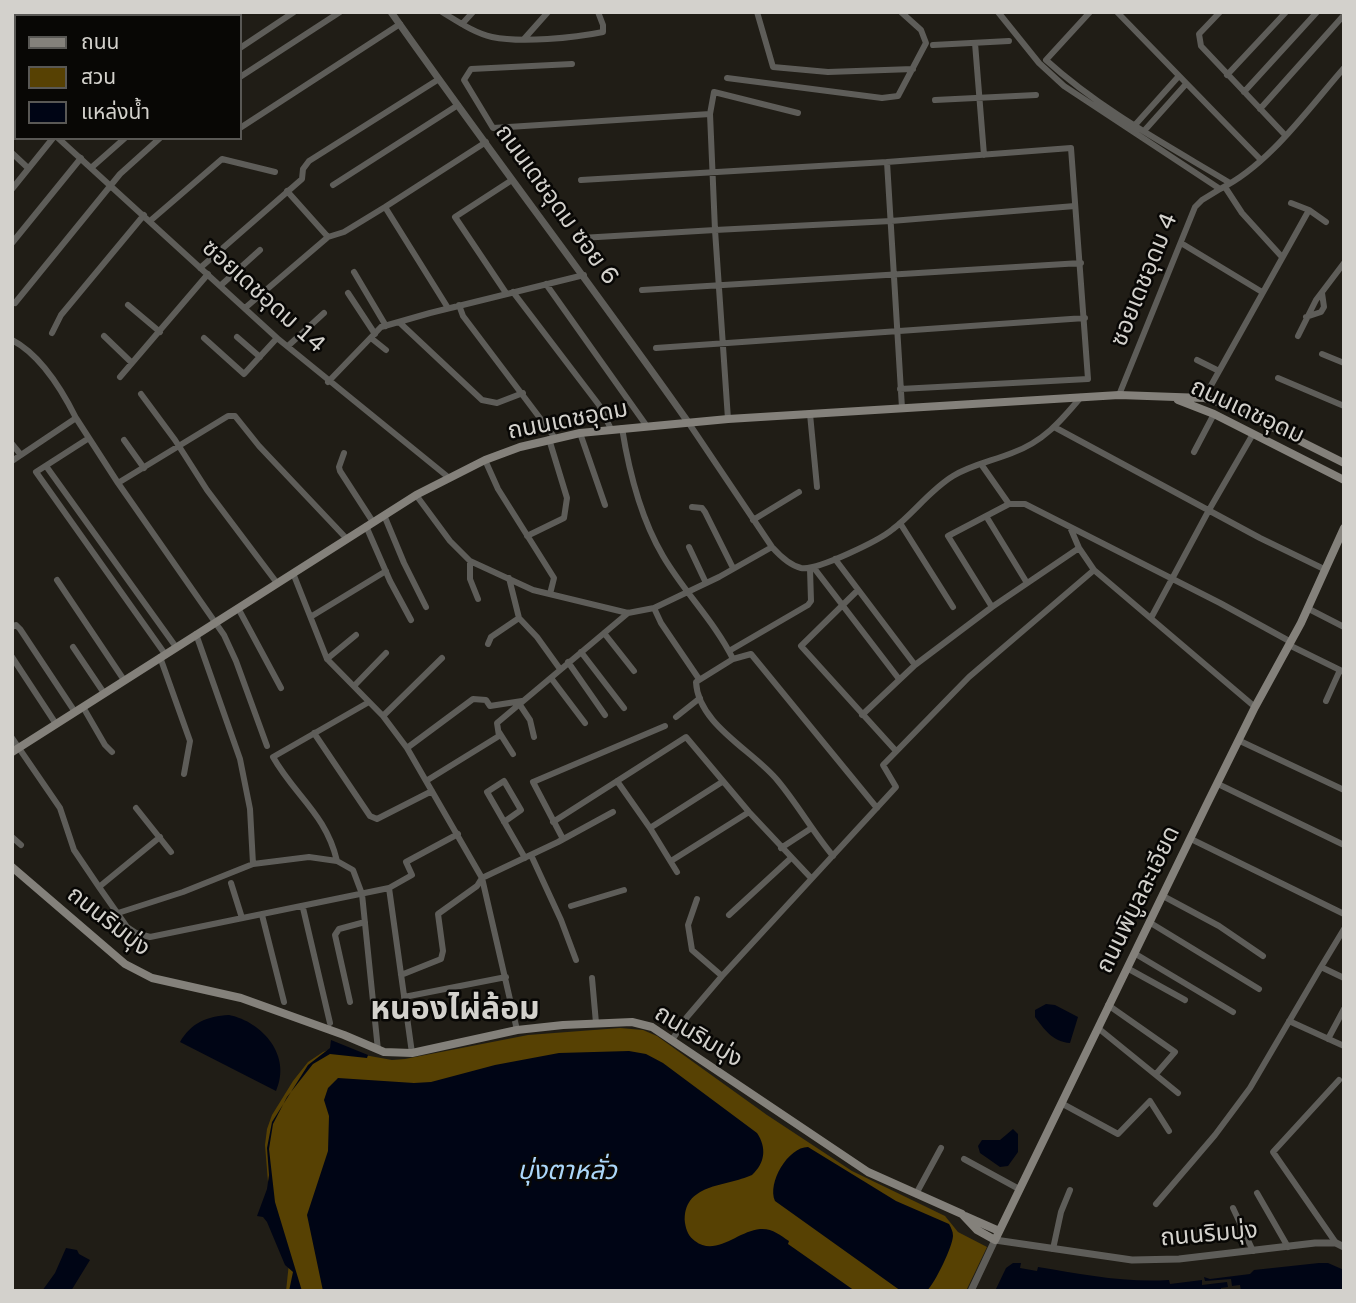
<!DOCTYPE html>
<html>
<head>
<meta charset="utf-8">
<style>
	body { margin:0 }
	#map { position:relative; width:1356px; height:1303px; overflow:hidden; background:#201d16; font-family:"Varela Round","Noto Sans Thai",sans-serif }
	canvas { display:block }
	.frame { position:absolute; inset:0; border:14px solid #d3d1cc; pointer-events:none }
	.legend { position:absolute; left:14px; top:14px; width:228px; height:126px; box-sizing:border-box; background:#080705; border:2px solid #595855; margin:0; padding:9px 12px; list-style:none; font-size:21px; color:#d3d1cc }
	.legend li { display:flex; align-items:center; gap:14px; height:35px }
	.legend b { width:35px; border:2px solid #595855 }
</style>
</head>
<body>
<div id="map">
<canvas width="1356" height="1303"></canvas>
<div class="frame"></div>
<ul class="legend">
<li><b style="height:9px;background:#84817b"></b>ถนน</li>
<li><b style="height:19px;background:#574103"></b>สวน</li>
<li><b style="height:19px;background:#000515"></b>แหล่งน้ำ</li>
</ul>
</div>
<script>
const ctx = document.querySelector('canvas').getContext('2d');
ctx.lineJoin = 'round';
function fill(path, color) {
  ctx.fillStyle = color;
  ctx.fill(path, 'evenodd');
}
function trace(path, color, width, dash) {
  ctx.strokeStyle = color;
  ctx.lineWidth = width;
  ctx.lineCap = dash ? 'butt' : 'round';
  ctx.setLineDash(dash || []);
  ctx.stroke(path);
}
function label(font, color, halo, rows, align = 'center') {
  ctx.font = font + ' "Varela Round","Noto Sans Thai",sans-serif';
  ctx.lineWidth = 5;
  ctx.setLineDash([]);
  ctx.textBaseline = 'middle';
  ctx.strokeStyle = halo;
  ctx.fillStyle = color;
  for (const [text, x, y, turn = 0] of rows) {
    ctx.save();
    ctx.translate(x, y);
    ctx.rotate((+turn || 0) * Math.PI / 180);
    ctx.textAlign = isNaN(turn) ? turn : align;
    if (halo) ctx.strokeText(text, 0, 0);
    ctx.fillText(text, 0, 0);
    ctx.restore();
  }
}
const green = new Path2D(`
	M620,1028L643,1030L657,1036L767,1115L852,1171L945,1216L958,1232L987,1247L966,1291H286L289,1263L268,1182L265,1145L267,1129L272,1115L293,1081L308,1062L323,1052L331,1049L392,1060L405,1059L528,1035Z`);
const water = new Path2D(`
	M1046,1004L1055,1005L1078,1017L1070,1043C1053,1042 1044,1029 1035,1017V1010Z
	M229,1015C263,1022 292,1056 276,1091L180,1042C191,1023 207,1016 229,1015Z
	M331,1040L368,1055L367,1058L330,1054L313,1064L287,1097L273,1124L269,1149L275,1202L302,1291H289L293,1272L285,1265L267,1222L263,1217L257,1216L267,1189L269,1175L267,1148L272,1122L308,1065L330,1048Z
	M629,1051L646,1054L663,1063L757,1133C767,1148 765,1163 752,1175C726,1187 682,1183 685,1223C686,1230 689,1237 695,1241C716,1257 738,1231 760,1229C772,1228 780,1235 789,1241L788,1244L855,1291H323L307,1215L328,1151L329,1116L324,1100L328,1088L338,1078L414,1083L431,1082L495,1065L559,1053Z
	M1013,1129L1018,1134V1152L1008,1166L1000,1167L980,1153L978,1146L982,1140H1000Z
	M808,1147L896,1201L949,1224C951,1228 953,1231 953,1236C952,1248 936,1281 927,1291H901L775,1201C767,1183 788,1147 808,1147Z
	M66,1248L77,1250L79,1254L90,1260L71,1291H42L55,1273Z
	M1013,1263H1021L1020,1268L1037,1271L1038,1267C1081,1274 1125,1283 1169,1280L1170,1284L1202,1280V1285L1227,1282L1228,1287L1221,1288V1291H995L1006,1268Z
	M1319,1263H1328L1344,1270V1291H1241L1240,1285L1232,1286L1231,1279L1205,1281L1204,1277L1210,1279L1250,1274L1254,1270Z`);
const minor = new Path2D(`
	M186,12L188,16
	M442,12C457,21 474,33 492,37C521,43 574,38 603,32V25L598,12
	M757,12L773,67L828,72L913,69
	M998,12L1039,63L1064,86L1220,189C1269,165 1308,109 1344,68
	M1090,12L1046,60C1101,110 1167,145 1230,183
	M1117,12L1261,160
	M1220,12L1199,34L1201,46L1285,135
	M75,16L79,12
	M169,16L172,12
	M462,24L473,12
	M524,39L548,12
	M975,43L984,155
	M933,45L1009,41
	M240,48L294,12
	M572,64L471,69L464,80L493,128L710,114L715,230L581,238
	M12,70L16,67
	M1227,75L1286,12
	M240,77L340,12
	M727,78L882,98L898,96L926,43L921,30L901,12
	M1244,92L1317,12
	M935,100L1036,95
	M12,104L16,100
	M1260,109L1344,15
	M710,114L714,92L798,113
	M1135,125L1178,77
	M240,128L400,24
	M1144,131L1186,84
	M58,138L277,338L448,477
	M12,153L28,168
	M887,162L902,408
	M91,168L125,138
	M581,180L887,162L1071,148L1088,379L900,389
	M333,185L458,105
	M1225,187L1242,213L1282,257
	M12,189L53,138
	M287,191L328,237
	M1291,203L1309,210L1326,222
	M385,207L448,308
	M150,221L222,159L275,172
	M12,243L81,158
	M1181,243L1262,292
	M200,268L302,179L303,169L309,161L439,79
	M354,272L386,326
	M546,284L646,425
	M220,286L260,250
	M642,290L1081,263
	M513,292L599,405L611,429
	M348,293L375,334
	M506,293L455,217L512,180
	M15,303L120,174L160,138
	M128,305L160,332
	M459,305L463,316L555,438
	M245,308L328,237L344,232L385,207L486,142
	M1306,317L1321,312L1324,307L1322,293
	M399,322L482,400L497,403L523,393
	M52,333L61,315L144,215
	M104,336L132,363
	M1298,336L1316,300L1344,263
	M237,337L260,357
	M204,338L244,374L277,338
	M371,338L386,350
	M12,340C41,355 62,390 76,418
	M288,346L324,313
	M656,348L1085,318
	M1322,354L1344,363
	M1197,360L1219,371
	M120,377L208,274
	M1278,378L1344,406
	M328,382L381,327L430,313L584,275
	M141,394L175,440L207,490L277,583
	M1119,395L1195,207L1202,200L1220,189
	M1204,398L1309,210
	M810,414L817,487
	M728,419L715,230L891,221L1075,206
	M688,422L772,547C780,556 789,565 801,568C817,571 880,540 893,529C914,513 930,490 953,476C971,465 992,461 1012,453C1043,442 1061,421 1081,397
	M622,428C629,472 640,517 663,556C684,592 715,622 733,659
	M1056,428L1260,538L1324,569
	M580,433L605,505
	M89,438L36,472L165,654
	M124,440L144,468
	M12,444L21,455
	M1194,452L1214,414
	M344,453L339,467L340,471L373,522
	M485,460L498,489L554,578L550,594
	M12,461L76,418L118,483L224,635L236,661L267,746
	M981,464L1009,504H1025L1220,603L1291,642
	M46,466L176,647
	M118,483L228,416H235L259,446L346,538
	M416,495L450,541L470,561L533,590L628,613L654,608L719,577L772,547
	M692,507L702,508L705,512L733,568
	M384,515L404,563L426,607
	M986,516L1027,583
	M753,520L799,492
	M900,523L953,607
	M366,526L390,581L411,620
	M1070,527L1079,548L1094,570L1255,707
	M527,536L564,518L567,498L549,439
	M689,547L706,583
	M835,559L915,665
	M470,561V579L478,599
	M814,568L899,679
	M293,573L327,659L383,716L407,748L482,878L517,1030
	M509,578L519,618L537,637L560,669
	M57,580L124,680
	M858,590L801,646L896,751
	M992,607L948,536L1009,504
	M238,608L281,688
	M654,608L661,623L699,679
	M1307,608L1344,627
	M312,616L386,571
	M1151,618L1209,510L1253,434
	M12,627L16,625L20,629L75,712
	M604,633L634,671
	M196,634L240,759L250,809L253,864
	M488,644L491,637L519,618
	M1289,645L1344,672
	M73,647L104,693
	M729,651L808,605L811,601L810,569
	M581,652L624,708
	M12,657L56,724
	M160,657L190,741L184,774
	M327,659L356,635
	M568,662L605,715
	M551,678L585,723
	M354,686L386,653
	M1326,701L1340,670
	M520,705L530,720L534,737
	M83,707L105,745L112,752
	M862,715L915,665L992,607L1079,548
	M383,716L442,658
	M676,717L700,698
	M499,732L513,754
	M314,733L370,816L377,819L432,791
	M12,738L60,808L74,850L99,887L127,927L136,933L150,937L389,888L412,875L406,862L458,834
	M1240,741L1344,790
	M407,748L473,699L486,700L490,706L522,701
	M426,781L499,736L497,723L628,613
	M617,781L650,828L677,872
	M1218,784L1344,845
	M136,808L171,852
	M504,822L521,810L504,781L487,792L525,858
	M553,822L686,737L749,812L811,878
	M650,828L722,782
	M12,837L21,845
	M563,839L533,782L665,726
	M1191,839L1344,914
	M781,848L810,829
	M531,855L561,920L576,960
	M833,856C813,832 798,805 778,781C754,751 698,725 696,682L733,659L751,654L877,808
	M337,861C326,814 295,796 273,757L369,702
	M671,861L749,812
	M231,883L242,918
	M99,887L160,837
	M389,888L412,1053
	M1163,896L1219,926L1263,956
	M697,899L688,925L692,950L722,976
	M571,906L624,890
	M303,908L330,1023
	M118,913L183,892L253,864L309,857L337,861L353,870L362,894L378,1050
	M262,915L284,1002
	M729,915L791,858
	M1149,922L1259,989
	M1344,929L1321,967L1344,978
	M1134,953L1233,1012
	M1127,968L1185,1000
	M401,975L441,959L443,951L438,914L477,886L482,878L558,842L613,812
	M592,978L596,1023
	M404,997L506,977
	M350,1002L335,935L339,929L365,922
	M1108,1005L1175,1052L1156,1074
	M1289,1021L1344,1046
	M1098,1028L1178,1093
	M1328,1039L1344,1009
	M672,1040L687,1017L722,976L896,787L883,765L969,677L1094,570
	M1061,1103L1118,1134L1150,1101L1169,1131
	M964,1159L1019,1189
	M1257,1193L1288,1247
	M916,1194L941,1148
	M1156,1204L1215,1135L1250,1088L1321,967
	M1233,1208L1253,1251
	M1336,1243L1273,1152L1339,1080
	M1053,1249L1061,1212L1070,1190`);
const tertiary = new Path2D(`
	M391,12C488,150 591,284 688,422
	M971,1291L995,1240L1132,1260L1179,1259L1315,1243H1336L1344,1247`);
const secondary = new Path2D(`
	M1178,400L1214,414L1344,480
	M12,752L416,495L485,460L520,447L580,433L728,419L1119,395L1204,398L1228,405L1344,463
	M12,867L125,964L152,978L241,998L344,1035L384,1052L412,1053L517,1030L563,1025L632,1022L652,1027L868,1172L962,1214L977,1230L995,1240L1206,806L1255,707L1301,623L1344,528
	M965,1216L999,1231`);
const streetNames = [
	["ถนนเดชอุดม ซอย 6",556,205,54],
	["ซอยเดชอุดม 4",1145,280,-68],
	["ซอยเดชอุดม 14",263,297,42],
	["ถนนเดชอุดม",1247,412,25],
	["ถนนเดชอุดม",568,421,-11],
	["ถนนพิบูลละเอียด",1139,900,-64],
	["ถนนริมบุ่ง",108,922,38],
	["ถนนริมบุ่ง",698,1037,31],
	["ถนนริมบุ่ง",1209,1235,-5]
];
const waterNames = [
	["บุ่งตาหลั่ว",567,1172]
];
const districtNames = [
	["หนองไผ่ล้อม",455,1011]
];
fill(green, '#574103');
fill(water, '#000515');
trace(minor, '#5e5d59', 6);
trace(tertiary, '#5e5d59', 7);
trace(secondary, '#84817b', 8);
label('24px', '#d3d1cc', '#080705', streetNames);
label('italic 26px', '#acd7fa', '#080705', waterNames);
label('bold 32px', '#d3d1cc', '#080705', districtNames);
</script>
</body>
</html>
